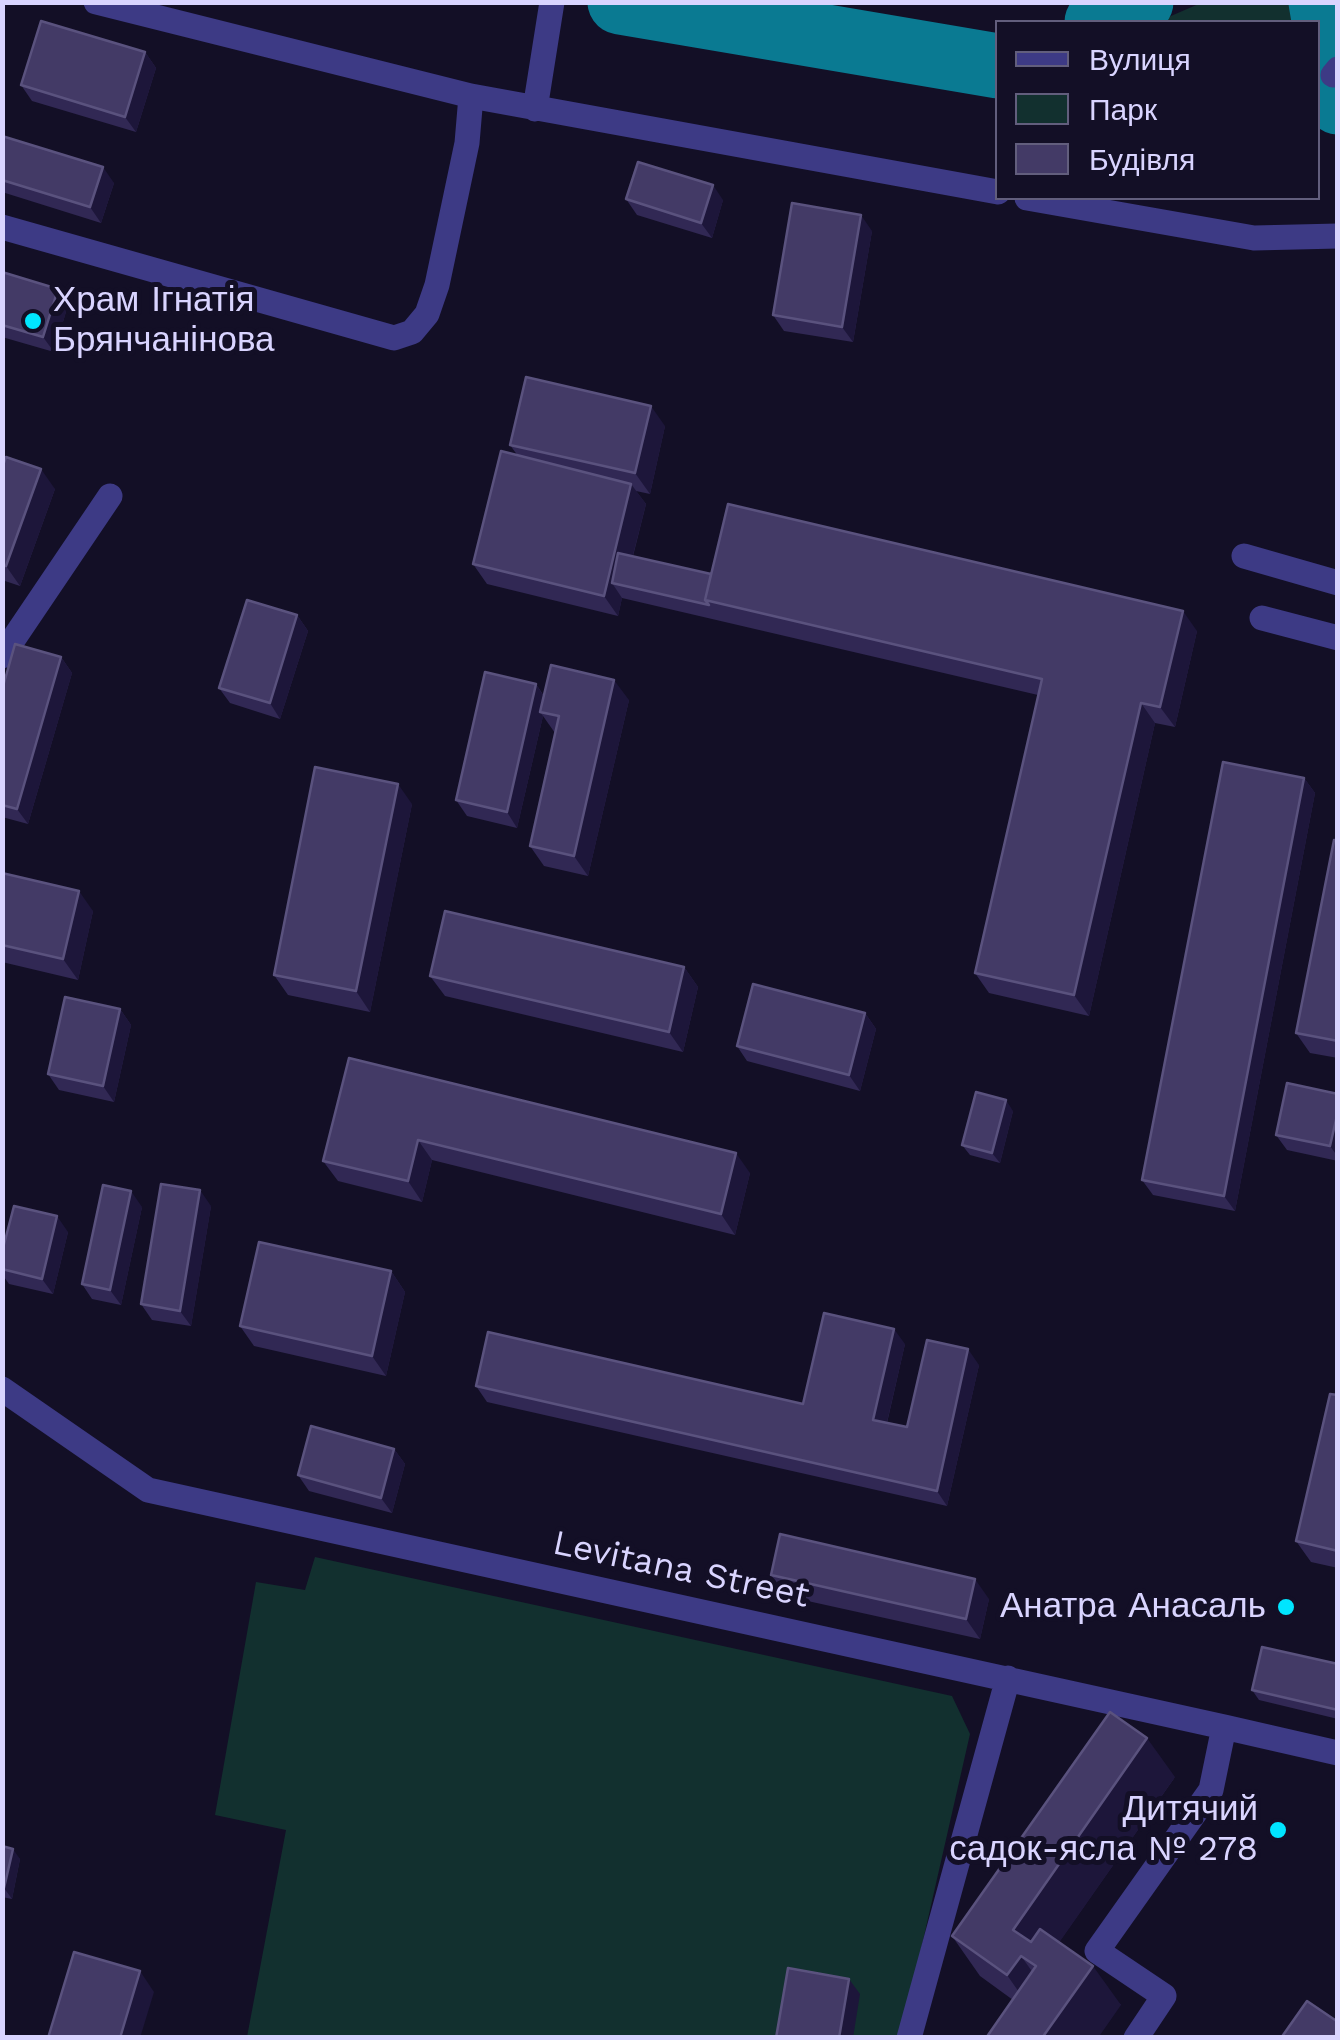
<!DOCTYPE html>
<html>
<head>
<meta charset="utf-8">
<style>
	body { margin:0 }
	#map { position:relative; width:1340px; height:2040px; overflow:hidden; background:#130f26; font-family:"Work Sans",sans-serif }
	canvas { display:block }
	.frame { position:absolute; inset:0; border:5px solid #d9d4ff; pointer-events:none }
	.legend { position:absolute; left:995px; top:20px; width:325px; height:180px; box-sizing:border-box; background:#130f26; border:2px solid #625e7d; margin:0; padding:12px 18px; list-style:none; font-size:30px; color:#d9d4ff }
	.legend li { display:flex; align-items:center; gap:20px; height:50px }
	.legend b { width:50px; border:2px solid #625e7d }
</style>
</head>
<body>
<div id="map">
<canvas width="1340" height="2040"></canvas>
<div class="frame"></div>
<ul class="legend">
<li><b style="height:12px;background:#3d3a85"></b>Вулиця</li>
<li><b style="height:28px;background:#12302f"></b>Парк</li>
<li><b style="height:28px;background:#433a66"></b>Будівля</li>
</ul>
</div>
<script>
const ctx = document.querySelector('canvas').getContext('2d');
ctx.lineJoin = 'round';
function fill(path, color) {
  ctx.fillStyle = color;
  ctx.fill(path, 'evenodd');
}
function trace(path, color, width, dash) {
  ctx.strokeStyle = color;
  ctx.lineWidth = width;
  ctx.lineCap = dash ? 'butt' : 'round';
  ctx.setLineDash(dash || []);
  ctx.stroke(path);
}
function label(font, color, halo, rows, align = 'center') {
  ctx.font = font + ' "Work Sans",sans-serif';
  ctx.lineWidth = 10;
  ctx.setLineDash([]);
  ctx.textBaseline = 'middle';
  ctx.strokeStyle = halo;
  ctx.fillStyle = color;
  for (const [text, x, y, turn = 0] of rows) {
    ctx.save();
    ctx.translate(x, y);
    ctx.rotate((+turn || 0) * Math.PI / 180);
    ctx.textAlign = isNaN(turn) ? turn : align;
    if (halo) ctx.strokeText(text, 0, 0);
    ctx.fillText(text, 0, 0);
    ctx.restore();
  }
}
const green = new Path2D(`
	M1201,3H1301L1304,22H1157Z
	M315,1557L952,1696L970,1734L901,2037H247L286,1830L215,1815L256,1582L305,1590Z`);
const taxiway = new Path2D(`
	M620,2L998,66
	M1321,2L1338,102
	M1097,22L1141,2`);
const minor = new Path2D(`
	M96,2L471,96L998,192
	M1333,75L1338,69
	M535,109L552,2
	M1027,198L1254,238L1338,236
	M2,227L394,338L412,332L427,314L437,285L467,143L471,96
	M1244,556L1338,583
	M1262,618L1338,638
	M2,656L110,496
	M2,1389L148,1490L1224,1727L1211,1790L1097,1951L1164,1996L1136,2038
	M1224,1727L1338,1753
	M909,2038L1008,1678`);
const wall = new Path2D(`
	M145,52L156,68L136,132L32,101L21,85Z
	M2,136L114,183L101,223L2,192Z
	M626,199L723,200L712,238L637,215Z
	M872,231L853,342L784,331L773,315Z
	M2,272L68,305L54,352L2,337Z
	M665,426L650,494L636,491L646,504L633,556L711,574L1197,631L1175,727L1155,723L1089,1016L989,993L975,973L1038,695L622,598L618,616L487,584L473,564L518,456L510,445Z
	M2,468L55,489L20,586L2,580Z
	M297,615L308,631L280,719L230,703L219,688Z
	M61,657L72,673L28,824L2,817V690Z
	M536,684L544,696L629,700L588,876L544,866L530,846L555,733L543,716L517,828L467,816L456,800Z
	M1304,778L1315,793L1235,1211L1153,1195L1142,1180Z
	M412,804L370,1012L288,995L274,975Z
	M1338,841V1058L1310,1053L1296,1033Z
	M2,873L93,911L78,980L2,962Z
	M684,967L698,987L683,1052L445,996L430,976Z
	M120,1009L131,1025L114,1102L59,1090L48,1074Z
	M865,1013L876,1029L860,1091L747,1061L737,1046Z
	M349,1058L750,1173L735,1235L432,1160L422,1202L338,1181L323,1161Z
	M1338,1094V1161L1287,1150L1276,1135Z
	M1013,1111L1000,1163L970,1155L962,1145Z
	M211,1206L191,1326L152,1320L141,1304Z
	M142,1207L121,1305L92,1299L82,1284Z
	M68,1232L53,1294L9,1284L2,1274V1252Z
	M391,1271L405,1292L386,1376L254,1346L240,1326Z
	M905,1344L887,1423L907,1427L979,1365L947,1506L487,1402L476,1386L803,1404Z
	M1338,1395V1568L1311,1562L1296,1541Z
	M394,1449L405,1464L392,1513L309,1491L298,1475Z
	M771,1575L989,1599L980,1639L785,1596Z
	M1338,1664V1719L1259,1700L1252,1690Z
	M1175,1777L1059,1942L1121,2005L1013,2000L980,1976L952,1936Z
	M2,1846L20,1859L12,1899L2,1897Z`);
const shadedWall = new Path2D(`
	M145,52L156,68L136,132L125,117Z
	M103,167L114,183L101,223L90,207Z
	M713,185L723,200L712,238L701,223Z
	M861,215L872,231L853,342L842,327Z
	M58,289L68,305L54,352L43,337Z
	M651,406L665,426L650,494L635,473Z
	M41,469L55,489L20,586L6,566Z
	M631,484L646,504L625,586L612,583L622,598L618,616L604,596Z
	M1183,611L1197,631L1175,727L1160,707Z
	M297,615L308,631L280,719L270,703Z
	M61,657L72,673L28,824L17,809Z
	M614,680L629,700L588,876L574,856Z
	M536,684L546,700L540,712L543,716L517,828L507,812Z
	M1141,703L1155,723L1089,1016L1074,995Z
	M1304,778L1315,793L1235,1211L1224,1196Z
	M398,784L412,804L370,1012L356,991Z
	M79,891L93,911L78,980L63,959Z
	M684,967L698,987L683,1052L669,1032Z
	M120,1009L131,1025L114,1102L103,1086Z
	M865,1013L876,1029L860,1091L849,1075Z
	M1006,1100L1013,1111L1000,1163L992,1153Z
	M1338,1111V1157L1330,1146Z
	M418,1140L432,1160L422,1202L408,1181Z
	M736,1153L750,1173L735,1235L721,1214Z
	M200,1190L211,1206L191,1326L180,1311Z
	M131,1191L142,1207L121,1305L110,1290Z
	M57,1216L68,1232L53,1294L42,1279Z
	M391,1271L405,1292L386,1376L372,1356Z
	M894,1329L905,1344L884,1435L873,1420Z
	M968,1349L979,1365L947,1506L937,1491Z
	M394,1449L405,1464L392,1513L381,1498Z
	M975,1579L989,1599L980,1639L966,1619Z
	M1147,1738L1175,1777L1040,1970L1013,1930Z
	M13,1849L20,1859L12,1899L4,1888Z
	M1021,1956L1049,1995L1035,2015L1007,1975Z
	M1093,1966L1121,2005L1098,2038H1042Z
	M140,1971L154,1992L140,2038H120Z
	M849,1979L860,1994L853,2038H839Z`);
const building = new Path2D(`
	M41,21L145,52L125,117L21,85Z
	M2,136L103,167L90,207L2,180Z
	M638,162L713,185L701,223L626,199Z
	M792,203L861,215L842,327L773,315Z
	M2,272L58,289L43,337L2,325Z
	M526,377L651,406L635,473L510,445Z
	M501,451L631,484L604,596L473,564Z
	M6,457L41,469L6,566L2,565V468Z
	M728,504L1183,611L1160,707L1141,703L1074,995L975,973L1042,679L705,600Z
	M618,553L711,574L705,600L709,605L612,583Z
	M247,600L297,615L270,703L219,688Z
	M15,644L61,657L17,809L2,805V690Z
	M551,665L614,680L574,856L530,846L559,716L540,712Z
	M485,672L536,684L507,812L456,800Z
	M1223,762L1304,778L1224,1196L1142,1180Z
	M315,767L398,784L356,991L274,975Z
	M1334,840L1338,841V1041L1296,1033Z
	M2,873L79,891L63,959L2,945Z
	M445,911L684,967L669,1032L430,976Z
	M753,984L865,1013L849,1075L737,1046Z
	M65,997L120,1009L103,1086L48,1074Z
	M349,1058L736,1153L721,1214L418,1140L408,1181L323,1161Z
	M1287,1083L1338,1094V1111L1330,1146L1276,1135Z
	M976,1092L1006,1100L992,1153L962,1145Z
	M161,1184L200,1190L180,1311L141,1304Z
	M103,1185L131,1191L110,1290L82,1284Z
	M14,1206L57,1216L42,1279L2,1269V1252Z
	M259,1242L391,1271L372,1356L240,1326Z
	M824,1313L894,1329L873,1420L907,1427L927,1340L968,1349L937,1491L476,1386L488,1332L803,1404Z
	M1330,1394L1338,1395V1551L1296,1541Z
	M311,1426L394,1449L381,1498L298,1475Z
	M780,1534L975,1579L966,1619L771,1575Z
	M1262,1647L1338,1664V1710L1252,1690Z
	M1110,1712L1147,1738L1013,1930L1031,1942L1040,1929L1093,1966L1042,2038H986L1036,1966L1021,1956L1007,1975L952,1936Z
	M2,1846L13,1849L4,1888H2Z
	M74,1952L140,1971L120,2038H48Z
	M788,1968L849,1979L839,2038H776Z
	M1307,2001L1338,2022L1337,2038H1281Z`);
const markers = [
	[33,321,10,"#00e5ff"],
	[1286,1607,10,"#00e5ff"],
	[1278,1830,10,"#00e5ff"]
];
const poiNames = [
	["Храм Ігнатія",53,301,"left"],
	["Брянчанінова",53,341,"left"],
	["Анатра Анасаль",1266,1607],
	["Дитячий",1258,1810],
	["садок-ясла № 278",1258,1850]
];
const streetNames = [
	["Levitana Street",681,1570,12]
];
fill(green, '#12302f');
trace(taxiway, '#0a7a92', 65);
trace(minor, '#3d3a85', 25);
fill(wall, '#312854');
fill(shadedWall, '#1d163a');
fill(building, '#433a66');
trace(building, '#5a527e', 2.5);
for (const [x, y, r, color] of markers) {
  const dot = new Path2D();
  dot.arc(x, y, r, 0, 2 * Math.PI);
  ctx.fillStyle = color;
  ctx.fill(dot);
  trace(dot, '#130f26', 4);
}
label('35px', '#d9d4ff', '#130f26', poiNames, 'right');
label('35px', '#d9d4ff', '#130f26', streetNames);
</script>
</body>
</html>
